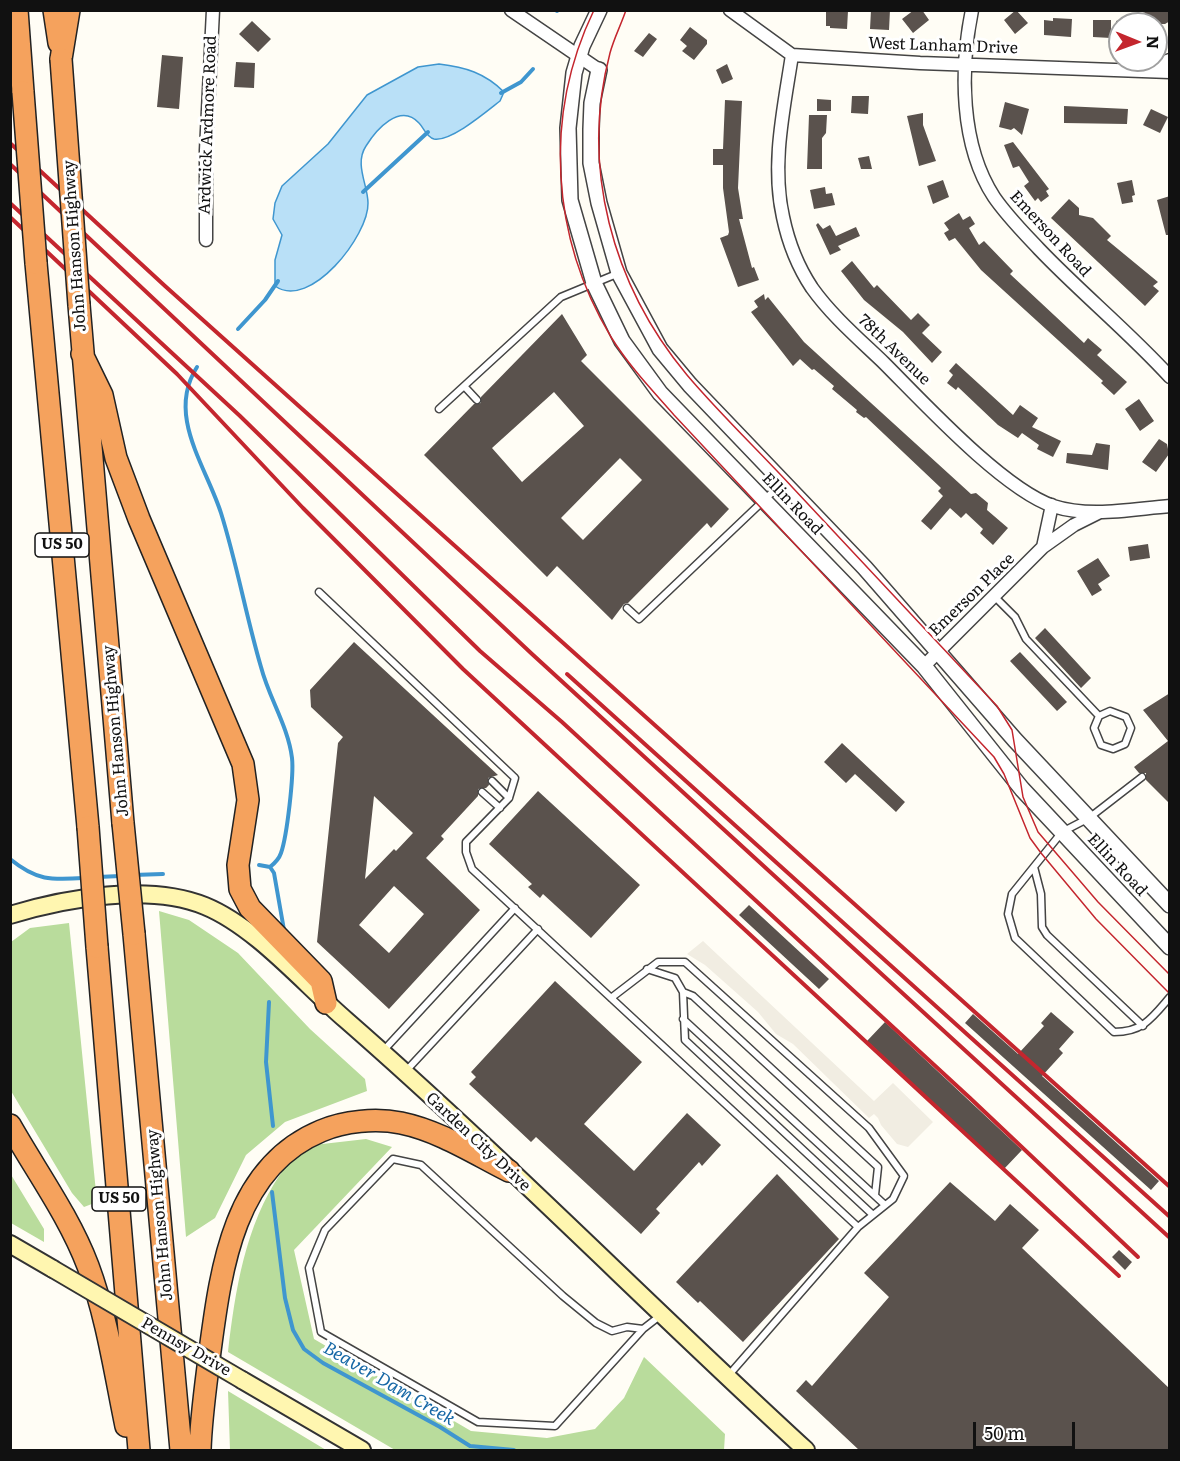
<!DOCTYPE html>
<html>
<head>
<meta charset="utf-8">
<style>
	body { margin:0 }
	#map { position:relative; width:1180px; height:1461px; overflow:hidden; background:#fffdf5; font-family:Literata,serif }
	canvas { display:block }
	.frame { position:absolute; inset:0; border:12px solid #111; pointer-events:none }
	.north { position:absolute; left:1108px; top:12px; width:60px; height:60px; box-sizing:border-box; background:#fff; border:2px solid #a0a0a0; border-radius:50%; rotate:91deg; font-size:16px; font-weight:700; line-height:24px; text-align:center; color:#111 }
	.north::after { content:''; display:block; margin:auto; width:21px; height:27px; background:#c4262e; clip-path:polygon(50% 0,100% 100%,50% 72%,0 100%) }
	.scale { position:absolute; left:973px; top:1422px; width:102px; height:27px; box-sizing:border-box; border:3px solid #111; border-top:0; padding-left:8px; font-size:18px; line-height:21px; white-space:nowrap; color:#111; -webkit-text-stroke:4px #fff; paint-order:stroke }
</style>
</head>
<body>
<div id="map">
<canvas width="1180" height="1461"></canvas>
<div class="frame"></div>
<div class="north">N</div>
<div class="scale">50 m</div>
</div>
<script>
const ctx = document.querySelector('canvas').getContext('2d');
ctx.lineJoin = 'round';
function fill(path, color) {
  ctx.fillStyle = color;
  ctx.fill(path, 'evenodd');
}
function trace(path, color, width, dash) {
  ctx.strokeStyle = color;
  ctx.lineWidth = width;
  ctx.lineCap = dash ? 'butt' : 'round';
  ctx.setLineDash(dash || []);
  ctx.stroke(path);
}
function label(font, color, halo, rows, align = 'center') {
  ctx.font = font + ' Literata,serif';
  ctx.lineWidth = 6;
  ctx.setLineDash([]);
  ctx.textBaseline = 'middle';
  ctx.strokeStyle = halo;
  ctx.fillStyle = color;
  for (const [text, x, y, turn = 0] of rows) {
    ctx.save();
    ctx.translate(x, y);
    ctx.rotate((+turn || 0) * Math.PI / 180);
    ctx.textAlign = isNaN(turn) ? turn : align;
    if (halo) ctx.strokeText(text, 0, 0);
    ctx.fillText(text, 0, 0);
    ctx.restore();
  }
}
const forest = new Path2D(`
	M159,911L189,920L238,953L310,1029L365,1079L367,1091L285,1122L246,1155L215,1218L186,1237Z
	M69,923L97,1202L84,1207L72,1193L11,1091V942L30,928Z
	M366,1139L392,1147L294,1250L314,1339L471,1431L547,1438L595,1429L624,1398L644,1357L725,1434L724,1450H395L228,1352C235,1292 245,1225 281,1173C287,1164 297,1155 305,1146Z
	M10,1173L44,1229V1242L11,1223Z
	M228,1391L326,1450H230Z`);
const plaza = new Path2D(`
	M703,941L874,1101L893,1083L933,1122L908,1147L897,1144L881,1125L878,1118L874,1114L869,1118L793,1044L776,1034L758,1012L705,965L687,954Z`);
const water = new Path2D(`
	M439,64C465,67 485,73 504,92L500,101C487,111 451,142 434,139C426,137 424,128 419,123C400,102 376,130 366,146C354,164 368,185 368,203C369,235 310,311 275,286V260L282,235L273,219L275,203L282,186L328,144L367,95L418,67Z`);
const stream = new Path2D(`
	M557,11V10
	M501,93L521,82L533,69
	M363,192L428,132
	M238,329L265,300L278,281
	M197,367C166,415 206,466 221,513C237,564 246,616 261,667C269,698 288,726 292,758C294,775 287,836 281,853C279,859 275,863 270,867
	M10,859C37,881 51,880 84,878
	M259,865L270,867L274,873L284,930
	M133,875L163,874
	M98,877L120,876
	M269,1002L266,1062L273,1126
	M272,1192L285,1298L293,1330L304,1349L323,1363L440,1427L470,1446L514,1450`);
const building = new Path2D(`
	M826,10L848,11L847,29L830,28V26H826Z
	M871,10H890L889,30L870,29Z
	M914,10H922L929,20L913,33L902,19Z
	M1016,10L1028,23L1015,34L1004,20Z
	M1152,10H1170V21L1165,24H1116V21Z
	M1053,18L1072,19L1071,37L1044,35V20L1053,21Z
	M1093,20H1111V38L1093,37Z
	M252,21L271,39L258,52L239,34Z
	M690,27L707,40V44L694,60L682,51L687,46L680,40Z
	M649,33L657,39L643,57L634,51Z
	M162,55L183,57L179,109L157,107Z
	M236,62L255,63L254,88L234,87Z
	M727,64L733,79L722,84L716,70Z
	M852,96H869L868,114L851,113Z
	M817,99L831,100V111H817Z
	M725,100L742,101L738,188L743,219H739L752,268L754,267L759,280L738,287L720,238L728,235L729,232L723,188V165H713V149H723Z
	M1005,102L1029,109L1022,135L1014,128L1011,130L999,127Z
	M1064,106L1128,109L1127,124L1064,123Z
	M1151,109L1168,117L1160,133L1143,125Z
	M923,113V125L936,161L919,166L907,116Z
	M809,115H827L826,133L822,138V169H807Z
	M1013,142L1049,189L1046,191L1049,196L1041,202L1038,198L1035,201L1024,186L1029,182L1019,166L1013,168L1004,145Z
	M869,156L872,169H861L858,158Z
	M943,180L949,197L933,204L927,186Z
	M1132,180L1135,195L1132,196L1133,202L1122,204L1117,183Z
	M825,187L826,194L832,193L835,205L814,209L810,190Z
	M1170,196V235H1166L1157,200Z
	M1069,199L1079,208V215L1093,218L1111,236L1107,240L1158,282L1153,286L1159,291L1145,306L1051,218Z
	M959,213L963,220L970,216L975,224L969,228L979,245L984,241L1013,271L1010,274L1084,343L1088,338L1102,350L1097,355L1127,382L1114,395L1101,383L1103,381L981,270L955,238L949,241L944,233L949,230L944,223Z
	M818,223L823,229L830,225L836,236L856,227L860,236L838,246L841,250L830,255L816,225Z
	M852,261L874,288L877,285L911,320L918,313L930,325L922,333L942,352L932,363L903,332L864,300L841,271Z
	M764,294L765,300L768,297L804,342L971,494L976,493L988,503L987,510L1008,528L993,545L980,533L983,529L966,513L961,518L950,508L931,530L921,521L943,496L938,491L941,488L866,417L864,418L856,412L857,410L832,389L834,386L814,369L812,370L800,359L793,366L751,312L758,307L754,301Z
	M562,314L587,355L581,361L729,509L711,528L707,523L628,603L624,604L612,620L557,566L547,577L424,455L474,404L481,403V397ZM554,392L584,426L522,482L492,448ZM620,458L642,480L583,540L561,518Z
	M956,363L1013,415L1020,405L1038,418L1032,427L1061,441L1053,457L1037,449L1039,445L1022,433L1018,438L998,425L958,387L956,390L947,383L953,375L949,371Z
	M1139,399L1154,421L1140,431L1125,409Z
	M1159,439L1167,444L1169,454L1156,472L1142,462Z
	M1096,443L1110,445L1108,470L1066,463L1067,453L1092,455Z
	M1148,544L1150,558L1130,561L1128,547Z
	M1098,558L1110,576L1098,584L1102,590L1092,596L1077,571Z
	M1045,628L1091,678L1081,688L1035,638Z
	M354,642L498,775L488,778L489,785L486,788L478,789V796L441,836L444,839L426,858L480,910L389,1009L317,942L338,743L343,737L311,707L310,690ZM374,796L413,833L396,851L394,849L365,879ZM394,886L424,914L389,953L359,925Z
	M1020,652L1067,702L1057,711L1010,661Z
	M1170,693V804L1146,780V773H1139L1134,767L1168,741L1143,710Z
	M842,743L905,802L896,812L855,774L846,783L824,762Z
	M538,791L640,885L591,938L543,894L540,898L528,887L532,884L489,844Z
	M749,905L829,979L819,989L739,915Z
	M555,981L642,1062L584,1124L634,1171L687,1113L721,1145L702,1166L699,1162L656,1209L660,1213L641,1234L536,1137L531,1142L469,1084L476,1077L471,1072Z
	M1051,1012L1074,1032L1059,1049L1063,1053L1042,1076L1159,1181L1151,1190L965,1023L973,1014L1018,1054L1044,1026L1041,1023Z
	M885,1022L1022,1150L1004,1169L867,1041Z
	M777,1174L839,1239L743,1342L700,1301L698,1303L676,1282Z
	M950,1182L995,1221L1010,1204L1039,1230L1022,1248L1170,1389V1450H859L796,1391L806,1380L812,1386L889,1297L864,1273Z
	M1119,1250L1132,1262L1125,1270L1112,1257Z`);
const service = new Path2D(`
	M464,386L477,400
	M439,409L561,297L619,273
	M319,592L515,778L509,798L466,842V852L472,869L858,1227
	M994,596L1015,617L1026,639L1099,716L1110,711L1126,717L1131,728L1125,744L1113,749L1101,745L1094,728L1099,716
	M627,608L639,619L782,483
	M1142,777L1089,818L1062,832L1012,894L1008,914L1015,938L1114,1032C1143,1032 1152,1018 1170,997
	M492,781L509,798
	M482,792L500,808
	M1034,867L1041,894L1042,927L1047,935L1143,1026
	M647,969L675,978L683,992L685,1040L873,1215
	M683,992L693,996L878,1167L875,1195
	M611,998L658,962H685L869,1128L904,1176L893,1199L858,1227L728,1376
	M683,1019L885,1205
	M383,1051L515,908
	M405,1072L538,929
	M393,1159L421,1165L563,1296L596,1323L612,1331L627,1327L643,1329L555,1426L478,1422L321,1332L309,1268L325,1230Z
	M643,1329L661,1315`);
const minor = new Path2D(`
	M511,10L599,70
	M730,10L792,55L920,63L1170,72
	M972,10C960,69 960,145 994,197C1007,216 1023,232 1039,249C1081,293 1129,332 1170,377
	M792,55C784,108 771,164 783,217C788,241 798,267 812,288C832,316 859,339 884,363C923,402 1003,489 1053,506C1090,518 1132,509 1170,506
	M1148,68L1170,60
	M206,240V150L213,10
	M1043,547L1052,505
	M924,666L1043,547L1074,525L1100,512`);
const tertiary = new Path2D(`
	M599,10L582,46L574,73L568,128L570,200L594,283L622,341L660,393L924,666L1022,789L1170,947
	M599,70L592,103L591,129V163L599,203L619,273L660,349L690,385L865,568L1015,740L1170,905`);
const secondary = new Path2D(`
	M10,915C66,898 149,883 205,906C256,927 304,984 346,1020C504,1158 651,1308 806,1450
	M10,1244L53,1269
	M242,1380L362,1450`);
const motorway = new Path2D(`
	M17,10L23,92
	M54,10L59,43
	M61,59L69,10
	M36,263L88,827
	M79,305L123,823
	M82,354L102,395L116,458L139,519L243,764L248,800L238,865L240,889L250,908L321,981L326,1003
	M134,934L181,1450
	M97,947L139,1450
	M10,1125C36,1171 69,1216 88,1266C107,1317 115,1373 126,1426
	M200,1450C201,1417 206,1384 210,1351C221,1268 234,1167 321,1131C344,1121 376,1118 401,1123C440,1131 475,1154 509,1171`);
const tram = new Path2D(`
	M594,10C543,116 551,237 611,337C629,366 652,390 674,415L994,757L1004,774L1030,838L1041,853L1096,919L1170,994
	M626,10C621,25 614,38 610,53C580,167 612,285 687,375C720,414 758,450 793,488C861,560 929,633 997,706L1012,730L1023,797L1038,832L1098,902L1170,975`);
const rail = new Path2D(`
	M10,143L165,286L1170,1187
	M10,164L532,654L1170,1238
	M10,203L240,416L480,651L562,722L970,1098L1138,1257
	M10,217L177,374L303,508L463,669L1119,1276
	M567,674L1170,1217`);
const secondaryBridge = new Path2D(`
	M53,1269L242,1380`);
const motorwayBridge = new Path2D(`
	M61,59L79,305
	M23,92L36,263
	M123,823L134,934
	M88,827L97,947`);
const shields = [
	[62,545,54],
	[119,1199,54]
];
const shieldNames = [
	["US 50",62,545],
	["US 50",119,1199]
];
const streetNames = [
	["West Lanham Drive",943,46,2],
	["Ardwick Ardmore Road",208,125,-88],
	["Emerson Road",1050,234,47],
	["John Hanson Highway",75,246,-94],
	["78th Avenue",894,350,44],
	["Ellin Road",792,504,46],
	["Emerson Place",972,595,-44],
	["John Hanson Highway",116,731,-95],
	["Ellin Road",1117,865,47],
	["Garden City Drive",478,1142,43],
	["John Hanson Highway",160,1215,-95],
	["Pennsy Drive",186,1347,30]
];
const waterNames = [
	["Beaver Dam Creek",389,1384,30]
];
fill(forest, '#b9dc9c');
fill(plaza, '#f1ede2');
fill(water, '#b9e0f7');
trace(water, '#3f96cf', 1.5);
trace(stream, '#3f96cf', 4);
fill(building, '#5a524d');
trace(service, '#444', 9);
trace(minor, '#444', 15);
trace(tertiary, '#444', 18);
trace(secondary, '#333', 20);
trace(motorway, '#222', 24);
trace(service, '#fff', 6);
trace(minor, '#fff', 12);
trace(tertiary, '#fff', 15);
trace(secondary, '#fff6b0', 16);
trace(motorway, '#f5a25d', 21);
trace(tram, '#c4262e', 1.5);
trace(rail, '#c4262e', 4);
trace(secondaryBridge, '#333', 20, []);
trace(motorwayBridge, '#222', 24, []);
trace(secondaryBridge, '#fff6b0', 16);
trace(motorwayBridge, '#f5a25d', 21);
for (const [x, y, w] of shields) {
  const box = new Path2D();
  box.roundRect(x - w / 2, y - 12, w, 24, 4.5);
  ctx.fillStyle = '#fff';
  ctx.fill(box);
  trace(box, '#111', 1.5);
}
label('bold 15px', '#111', null, shieldNames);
label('16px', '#111', '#fff', streetNames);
label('italic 18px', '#1768a6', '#fff', waterNames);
</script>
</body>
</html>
